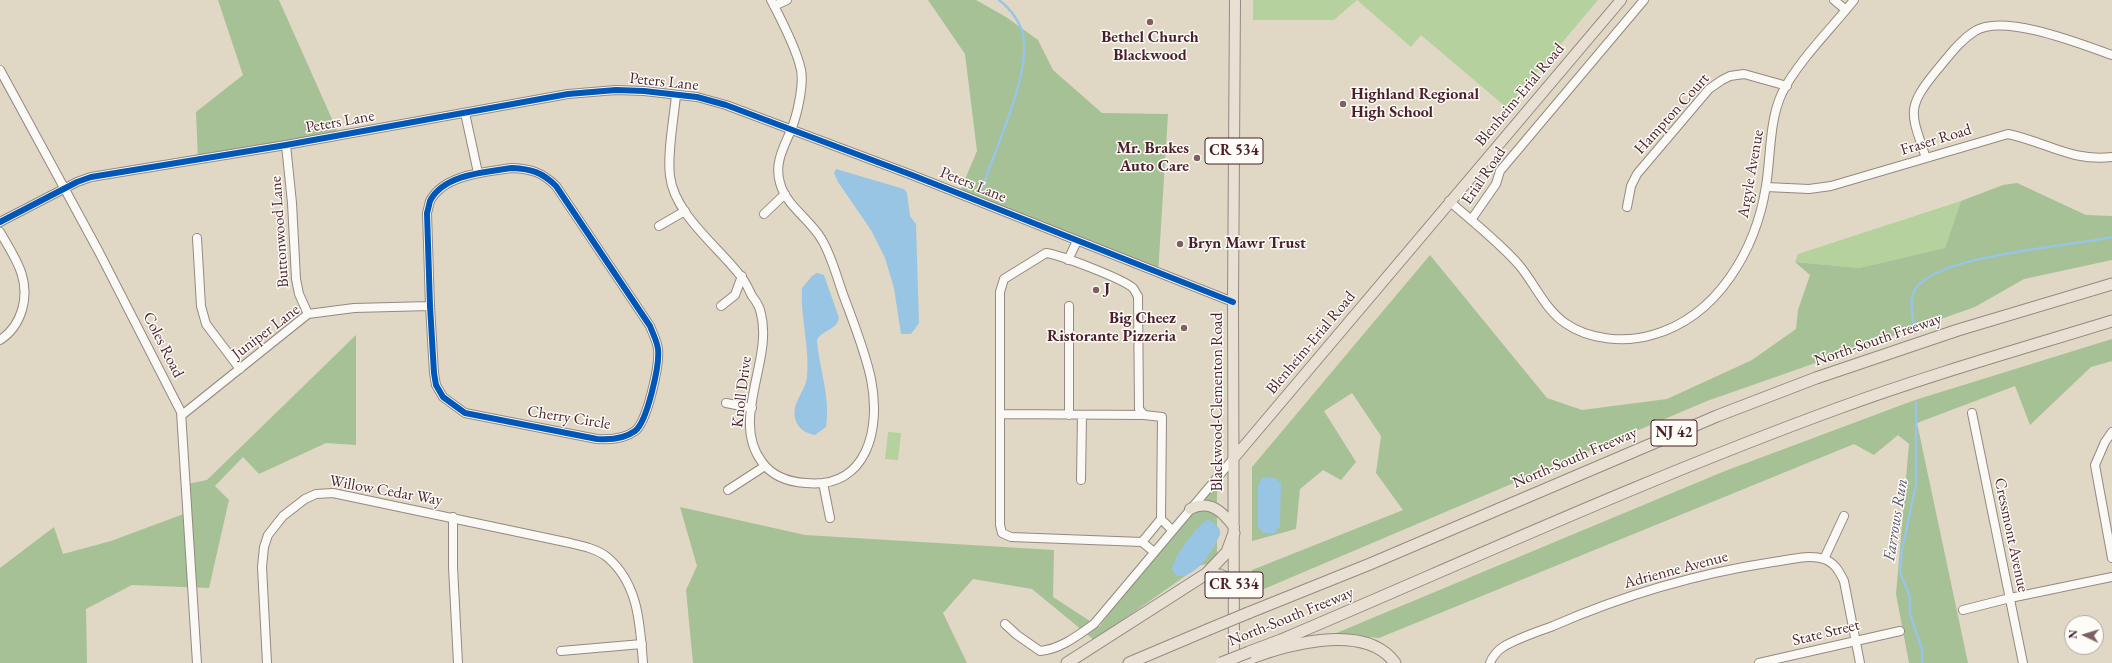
<!DOCTYPE html>
<html>
<head>
<meta charset="utf-8">
<style>
	body { margin:0 }
	#map { position:relative; width:2112px; height:663px; overflow:hidden; background:#e0d8c5; font-family:"EB Garamond",serif }
	canvas { display:block }
	.north { position:absolute; left:2064px; top:615px; width:40px; height:40px; box-sizing:border-box; background:#fdfcf7; border:1px solid #b5a4a5; border-radius:50%; rotate:274deg; font-size:11px; font-weight:700; line-height:16px; text-align:center; color:#4a1f2b }
	.north::after { content:''; display:block; margin:auto; width:14px; height:18px; background:#7e6061; clip-path:polygon(50% 0,100% 100%,50% 72%,0 100%) }
</style>
</head>
<body>
<div id="map">
<canvas width="2112" height="663"></canvas>
<div class="north">N</div>
</div>
<script>
const ctx = document.querySelector('canvas').getContext('2d');
ctx.lineJoin = 'round';
function fill(path, color) {
  ctx.fillStyle = color;
  ctx.fill(path, 'evenodd');
}
function trace(path, color, width, dash) {
  ctx.strokeStyle = color;
  ctx.lineWidth = width;
  ctx.lineCap = dash ? 'butt' : 'round';
  ctx.setLineDash(dash || []);
  ctx.stroke(path);
}
function label(font, color, halo, rows, align = 'center') {
  ctx.font = font + ' "EB Garamond",serif';
  ctx.lineWidth = 3;
  ctx.setLineDash([]);
  ctx.textBaseline = 'middle';
  ctx.strokeStyle = halo;
  ctx.fillStyle = color;
  for (const [text, x, y, turn = 0] of rows) {
    ctx.save();
    ctx.translate(x, y);
    ctx.rotate((+turn || 0) * Math.PI / 180);
    ctx.textAlign = isNaN(turn) ? turn : align;
    if (halo) ctx.strokeText(text, 0, 0);
    ctx.fillText(text, 0, 0);
    ctx.restore();
  }
}
const green = new Path2D(`
	M1253,0H1598L1507,108L1421,35L1411,47L1357,0L1334,20H1253Z
	M1961,201L1945,248L1859,268L1795,262L1798,254Z
	M888,432L901,433L898,460L885,459Z`);
const forest = new Path2D(`
	M218,0H279L340,137L198,160L196,112L243,75Z
	M928,0H976L1006,17L1038,40L1053,70L1102,113L1168,114L1158,274L958,196L977,151L965,54Z
	M2017,183L2086,215L2112,216V260L2024,279L1975,307L1707,401L1252,594V570L1403,510L1376,473L1381,436L1352,393L1324,411L1356,462L1341,480L1323,470L1300,489L1296,529L1252,541V467L1430,255L1547,398L1582,410L1667,399L1752,360L1796,329L1798,310L1810,275L1795,262L1859,268L1945,248L1961,201L2003,185Z
	M356,335V445L326,443L259,474L243,457L215,486L229,500L209,588L132,585L86,609L87,663H0V568L54,527L63,554L111,541L189,512L187,484L207,480Z
	M2112,339V361L2091,367L2030,425L2015,386L1917,423L1968,663H1909L1896,594L1909,444L1898,435L1874,455L1854,444L1379,638L1334,634L1725,471L1915,400Z
	M1217,478V563L1201,565L1094,640L1032,589L973,579L943,613L967,663H693L686,590L697,566L680,507L805,535L1054,550L1053,597L1099,627L1144,566Z`);
const water = new Path2D(`
	M836,169L904,189L907,193L910,216L916,224L919,323L911,334H901L894,288L885,258L871,230L838,182L834,173Z
	M817,273L824,275L839,318C837,330 822,330 817,340C819,369 831,397 826,427L815,435C805,433 797,428 795,418C792,402 805,392 807,377C810,348 800,316 802,288L812,276Z
	M1262,477L1275,478L1281,483L1280,526L1275,533H1263L1258,527V486Z
	M1207,520C1212,520 1222,528 1220,534C1215,548 1195,580 1177,576L1172,570C1172,559 1197,525 1207,520Z`);
const stream = new Path2D(`
	M983,187C995,148 1028,80 1024,41C1023,25 1011,9 999,0
	M1915,333C1914,319 1907,300 1916,288C1941,254 2068,247 2112,237
	M1916,402V484L1902,550L1900,572L1910,597V614L1922,649V663`);
const minor = new Path2D(`
	M1834,0L1846,10
	M774,6L787,0
	M0,70L99,252L181,412L197,663
	M676,95C674,118 667,153 670,176C674,213 717,246 739,274C745,280 748,288 752,296C756,301 760,307 761,314C773,360 730,420 762,462C772,476 789,482 806,483C868,489 881,428 871,379C865,351 854,324 844,297C837,278 832,257 822,240C811,220 786,206 780,183C774,163 784,147 791,130C797,116 804,85 801,70C797,50 781,19 771,0
	M465,113L478,173
	M286,145L292,203L296,279L299,294L308,314
	M1926,158C1911,113 1905,109 1937,70C1949,56 1959,41 1975,31C2004,13 2081,44 2112,55
	M512,168C531,169 542,172 556,186L650,326C653,334 657,341 658,349C660,365 647,422 635,431C624,439 610,440 597,439L465,413L443,397L436,385L434,373L430,306L427,213C428,210 429,205 430,201C444,174 486,172 512,168Z
	M1766,187L1809,189L1831,186L2008,134C2046,142 2072,162 2112,157
	M1449,201C1471,220 1501,244 1519,265C1535,284 1544,308 1565,323C1589,340 1625,343 1652,335C1718,317 1756,249 1766,186C1771,155 1769,121 1782,93C1798,61 1832,28 1854,0
	M1627,207L1631,186L1637,174L1709,89L1722,80L1730,76L1744,74L1787,86
	M764,214L785,194
	M1471,220L1496,184L1500,171L1644,0
	M0,222L77,182L91,177L286,145L568,94L616,90L644,91L697,97L726,105L912,175L1233,302
	M659,226L685,211
	M0,232C15,258 31,279 22,310C18,323 11,333 0,340
	M197,238L201,306L206,324L240,369
	M1068,260L1077,241
	M721,306L735,295L742,276
	M726,403L752,408
	M1972,413L2023,663
	M1000,414V525L1002,533L1011,537L1142,542L1161,519
	M182,415L308,314L354,308L430,306
	M1069,415V306
	M1144,415L1000,414V292L1004,279L1046,253C1061,255 1123,279 1133,288C1135,290 1136,294 1138,296L1139,409L1144,415L1162,417L1161,519L1172,530
	M2112,432L2105,442L2095,465L2112,558
	M1081,480L1082,415
	M823,483L830,518
	M728,490L765,466
	M453,517V567L458,663
	M1142,542L1154,552
	M1824,559L1844,516
	M1963,610L2010,598L2112,577
	M1005,624L1017,635L1040,651C1061,649 1077,636 1094,624L1233,459
	M561,651L642,644
	M267,663L262,567L264,547L268,535L283,516L305,499L316,494L333,493L570,543C583,546 597,549 607,557C639,584 640,625 643,663
	M1490,663C1492,657 1498,650 1503,647C1518,638 1537,632 1553,626C1626,594 1695,574 1773,562C1789,560 1809,554 1824,559C1835,563 1839,571 1844,581L1860,663
	M1759,663L1900,631`);
const major = new Path2D(`
	M1233,459L1621,0
	M1190,509C1210,499 1223,512 1234,527
	M1234,663L1233,302L1235,0`);
const highway = new Path2D(`
	M1206,574L1227,552L1234,533
	M1248,613L1370,564L1717,416L1816,378L1958,330L2112,284
	M1249,652L1281,640C1467,561 1650,477 1839,408C1929,375 2021,349 2112,321
	M1067,663L1206,574L1220,575L1234,582
	M1129,663L1207,630
	M1239,663C1279,646 1364,620 1395,663`);
const highwayBridge = new Path2D(`
	M1207,630L1248,613
	M1221,663L1249,652`);
const cycleway = new Path2D(`
	M512,168C531,169 542,172 556,186L650,326C653,334 657,341 658,349C660,365 647,422 635,431C624,439 610,440 597,439L465,413L443,397L436,385L434,373L430,306L427,213C428,210 429,205 430,201C444,174 486,172 512,168Z
	M0,222L77,182L91,177L286,145L568,94L616,90L644,91L697,97L726,105L912,175L1233,302`);
const markers = [
	[1150,22,4,"#7e6061"],
	[1343,104,4,"#7e6061"],
	[1197,158,4,"#7e6061"],
	[1180,244,4,"#7e6061"],
	[1096,290,4,"#7e6061"],
	[1184,328,4,"#7e6061"]
];
const shields = [
	[1234,151,58],
	[1674,433,46],
	[1234,585,58]
];
const shieldNames = [
	["CR 534",1234,151],
	["NJ 42",1674,433],
	["CR 534",1234,585]
];
const poiNames = [
	["Bethel Church",1150,38,"center"],
	["Blackwood",1150,56,"center"],
	["Highland Regional",1351,95],
	["High School",1351,113],
	["Mr. Brakes",1189,149,"right"],
	["Auto Care",1189,167,"right"],
	["Bryn Mawr Trust",1188,244],
	["J",1104,290],
	["Big Cheez",1176,319,"right"],
	["Ristorante Pizzeria",1176,337,"right"]
];
const streetNames = [
	["Peters Lane",664,82,6],
	["Blenheim-Erial Road",1520,95,-50],
	["Hampton Court",1672,114,-48],
	["Peters Lane",340,122,-10],
	["Fraser Road",1936,140,-17],
	["Argyle Avenue",1751,174,-80],
	["Erial Road",1484,176,-56],
	["Peters Lane",973,185,22],
	["Buttonwood Lane",280,232,-94],
	["Juniper Lane",266,332,-37],
	["North-South Freeway",1878,340,-19],
	["Blenheim-Erial Road",1311,343,-50],
	["Coles Road",163,345,63],
	["Knoll Drive",742,392,-83],
	["Blackwood-Clementon Road",1218,402,-90],
	["Cherry Circle",569,418,9],
	["North-South Freeway",1575,458,-23],
	["Willow Cedar Way",386,491,10],
	["Cressmont Avenue",2011,535,78],
	["Adrienne Avenue",1676,570,-15],
	["North-South Freeway",1291,617,-22],
	["State Street",1826,633,-14]
];
const waterNames = [
	["Farrows Run",1896,520,-81]
];
fill(green, '#b5d19e');
fill(forest, '#a5c195');
fill(water, '#98c5e3');
trace(stream, '#98c5e3', 2.5);
trace(minor, '#948981', 10);
trace(major, '#948981', 12);
trace(highway, '#948981', 13);
trace(minor, '#faf9f6', 8);
trace(major, '#e8e0d3', 10);
trace(highway, '#e8e0d3', 11);
trace(highwayBridge, '#948981', 13, []);
trace(highwayBridge, '#e8e0d3', 11);
trace(cycleway, '#0057b8', 6);
for (const [x, y, r, color] of markers) {
  const dot = new Path2D();
  dot.arc(x, y, r, 0, 2 * Math.PI);
  ctx.fillStyle = color;
  ctx.fill(dot);
  trace(dot, '#fdfcf7', 1.5);
}
for (const [x, y, w] of shields) {
  const box = new Path2D();
  box.roundRect(x - w / 2, y - 13, w, 26, 3);
  ctx.fillStyle = '#fdfcf7';
  ctx.fill(box);
  trace(box, '#4a1f2b', 1);
}
label('bold 15px', '#4a1f2b', null, shieldNames);
label('bold 16px', '#4a1f2b', '#fdfcf7', poiNames, 'left');
label('16px', '#4a1f2b', '#fdfcf7', streetNames);
label('italic 17px', '#5a5670', '#fdfcf7', waterNames);
</script>
</body>
</html>
